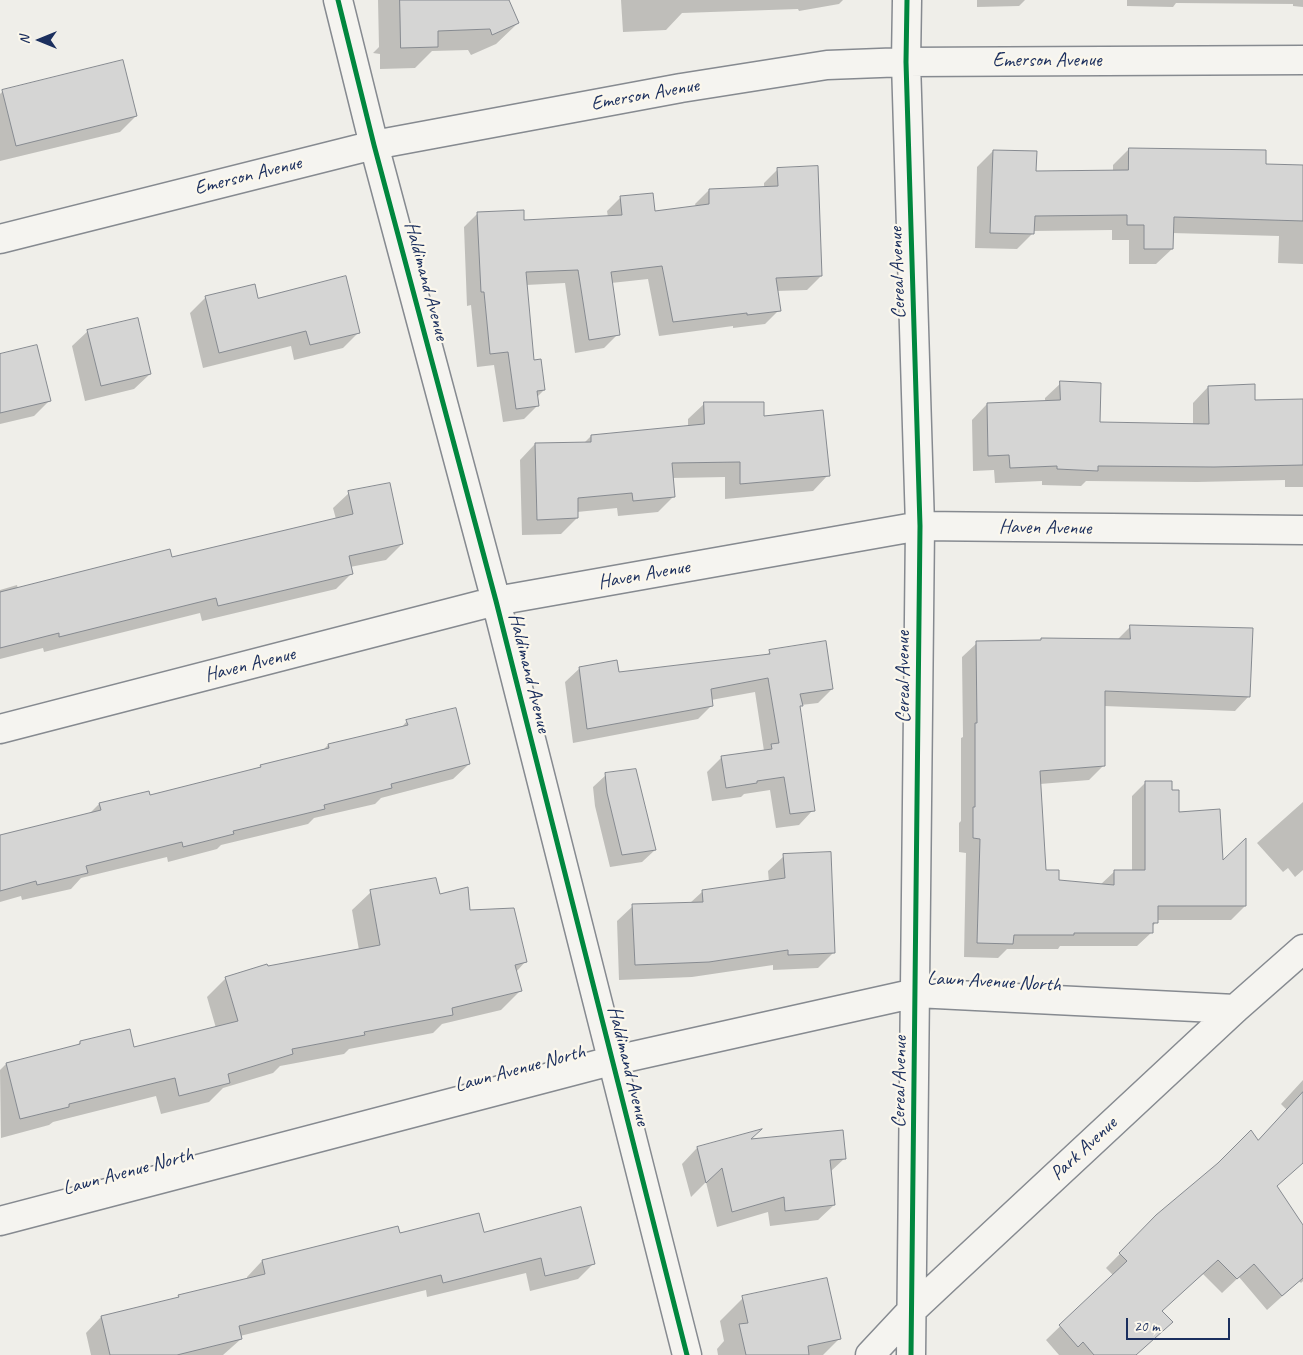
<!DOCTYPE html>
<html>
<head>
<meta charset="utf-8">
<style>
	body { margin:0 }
	#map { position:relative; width:1303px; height:1355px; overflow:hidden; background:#efeee9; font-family:Caveat,sans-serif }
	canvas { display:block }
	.north { position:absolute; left:15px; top:15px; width:50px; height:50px; -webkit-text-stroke:4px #fbf7ec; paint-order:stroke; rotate:270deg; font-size:14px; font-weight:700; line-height:20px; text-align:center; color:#1b2f5e }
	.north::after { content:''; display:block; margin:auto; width:18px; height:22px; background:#1b2f5e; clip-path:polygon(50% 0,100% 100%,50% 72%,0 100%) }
	.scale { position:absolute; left:1126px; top:1318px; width:104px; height:22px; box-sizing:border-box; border:2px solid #1b2f5e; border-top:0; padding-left:6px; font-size:15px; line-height:18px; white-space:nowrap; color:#1b2f5e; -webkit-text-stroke:4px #fbf7ec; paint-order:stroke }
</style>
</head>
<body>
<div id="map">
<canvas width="1303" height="1355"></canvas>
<div class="north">N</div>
<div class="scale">20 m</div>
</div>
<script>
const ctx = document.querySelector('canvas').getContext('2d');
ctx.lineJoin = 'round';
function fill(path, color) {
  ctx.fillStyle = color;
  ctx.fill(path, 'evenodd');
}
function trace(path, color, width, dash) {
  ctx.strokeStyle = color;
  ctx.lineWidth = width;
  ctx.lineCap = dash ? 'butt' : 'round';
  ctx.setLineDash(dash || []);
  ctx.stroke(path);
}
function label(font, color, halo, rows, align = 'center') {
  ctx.font = font + ' Caveat,sans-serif';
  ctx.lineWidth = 4.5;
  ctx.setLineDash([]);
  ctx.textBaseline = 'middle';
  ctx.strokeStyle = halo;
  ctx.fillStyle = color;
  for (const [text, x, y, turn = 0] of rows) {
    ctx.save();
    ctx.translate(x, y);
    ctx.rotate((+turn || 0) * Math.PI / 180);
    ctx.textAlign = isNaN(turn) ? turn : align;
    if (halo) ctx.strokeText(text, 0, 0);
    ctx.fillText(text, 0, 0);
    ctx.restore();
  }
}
const shadow = new Path2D(`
	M378,0H508L518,23L496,44L471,55L468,50L432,51L415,68L380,69V54L373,53L379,47Z
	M621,0H843L839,4L799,11L798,9L682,13L666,30L623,32Z
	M977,0H1025L1019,6L977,7Z
	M1127,0H1303V7L1293,6V4L1176,3L1173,7L1127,6Z
	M3,91L136,116L120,132L0,161V94Z
	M1129,149L1265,165L1303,166V264L1278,263L1279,236L1172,233V249L1156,264H1129V240H1112V230L1033,231V233L1017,249L975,248L977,167L993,151L1035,173L1113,171V165Z
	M778,169L821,276L807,290L776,291L779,310L765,324L733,328V326L659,336L648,279L611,283L618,334L604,348L575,353L565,283L526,285L533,361L544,390L537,397V406L524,419L503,422L494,365L477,367L471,305L467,306L464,227L478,213L523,221L608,217L607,211L621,197L654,212L696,207L695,204L709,190L764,188V183Z
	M205,298L258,299L359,332L343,348L294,360L291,346L203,368L190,313Z
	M88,331L150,374L134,389L85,401L72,346Z
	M0,355L49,401L34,416L0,424Z
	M1061,383L1099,423L1193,425V403L1208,387L1254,402L1303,400V487H1285V480L1197,482L1086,481L1081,486L1042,485V481L995,483L994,470L973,471L972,420L987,404L1045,402V398Z
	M704,404L763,417L828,475L813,491L725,499V477L672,478L674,496L658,512L618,516L617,508L577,512V518L561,534L522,535L520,460L535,444L584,443L591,436L688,426V419Z
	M349,493L402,544L386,560L350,567L352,573L336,589L202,621L200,613L44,652L43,648L0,659V590L17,585L18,589L171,559L336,519L333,508Z
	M1131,626L1249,696L1235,711L1104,706V765L1089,780L1040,784L1045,871L1058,881L1100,885L1115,871H1132V796L1146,782L1171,791L1178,814L1222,863L1245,906L1231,920H1156V922L1152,927V932L1137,946H1060L1058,949H1007L998,958L964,957L966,853L959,852V823L961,821V738L963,737L962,657L977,643L1117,640Z
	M770,652L832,689L818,703L801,705L799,707L813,810L799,825L776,828L770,790L744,794L741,797L712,801L707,772L721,758L764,751L755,692L711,700L712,705L698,719L573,743L565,682L580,668L618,673L765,656Z
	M407,721L469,764L453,779L381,798L375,804L314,818L308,824L221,845L217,849L168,862L167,857L81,878L71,889L22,900L21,896L0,902V836L89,814L99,804L149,796L257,770L261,766L322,751L328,745L401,728Z
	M606,775L655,850L642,862L610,867L595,806L593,787Z
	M1303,802V870L1295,877L1288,868L1283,872L1257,843Z
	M784,856L834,952L818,968L773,970V965L692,977L619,980L617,921L633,906L690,903L702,892L769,882L768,871Z
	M371,892L439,896L469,911L525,962L516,972L520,991L501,1010L442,1024L433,1033L349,1049L344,1054L280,1066L273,1073L223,1088L209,1102L161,1114L156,1096L53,1122L49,1125L1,1138L0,1070L6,1064L76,1047L80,1042L134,1048L216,1028L207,997L226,978L267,967L359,950L352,910Z
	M1303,1080V1163L1276,1186L1303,1227V1281L1301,1283L1299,1281L1267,1310L1239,1277L1222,1293L1203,1274L1161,1311L1136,1355H1059L1046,1340L1113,1275L1106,1268L1157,1216L1258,1141L1287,1110L1281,1104Z
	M758,1132L748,1141L845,1158L830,1172L834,1205L818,1220L770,1226L768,1212L717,1227L706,1182L691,1197L682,1164L697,1148Z
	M397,1227L399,1235L483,1233L594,1263L578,1279L530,1291L526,1273L427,1297L426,1290L240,1336L241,1339L223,1355H91L86,1333L101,1317L176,1299L179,1296L247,1279V1277L262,1261Z
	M743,1298L839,1339L823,1355H718L717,1349L724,1341L720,1321Z`);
const building = new Path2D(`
	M400,0H509L519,23L492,35L490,29L438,31V47L401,48Z
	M123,60L137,116L16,146L2,90Z
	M1129,148L1266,150V164L1303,165V221L1174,217L1173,249H1144V225H1127V215L1035,216L1034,234L990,233L993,150L1037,151L1036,171L1128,170Z
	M818,166L822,276L776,278L781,311L747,315V313L673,322L662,266L611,272L620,335L589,340L578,270L526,272L534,360L541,359L545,390L537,391L539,406L516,409L508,352L490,354L484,292H481L477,212L524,210V220L622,215L620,196L653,193L655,211L709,204V189L778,186L777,168Z
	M346,276L360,333L310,345L306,331L219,353L205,296L255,284L258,298Z
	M138,318L151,374L101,386L87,330Z
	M37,345L51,401L0,413V354Z
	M1060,381L1101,383L1100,422L1209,424L1208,386L1255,384V400L1303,399V465L1214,467L1098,466V471L1057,469V466L1010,468L1009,455L988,456L987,403L1060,400Z
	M704,402H764V416L823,410L830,476L740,484V462L672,463L675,497L633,501L632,493L578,498V518L537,520L535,443L591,442V435L704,424Z
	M390,483L403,544L349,556L353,574L218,606L216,598L59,637V633L0,648V592L170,549L172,557L353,514L348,491Z
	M1130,625L1253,628L1250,697L1105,691V766L1040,771L1046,870H1059V880L1114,885V870H1145V781H1172V790H1179V812L1220,809L1223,860L1246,838V906H1158V923H1153V933H1074V935H1014L1013,944L977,943L980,839L973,838V807H975V723H977L976,641L1041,640V638L1130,639Z
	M826,641L833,689L800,694L803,706H800L815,811L790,814L784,777L757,781V783L726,788L721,756L772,749L771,744L779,743L768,678L711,689L713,706L587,729L579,667L617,660L619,672L770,654L769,650Z
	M456,708L470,764L391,784L392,788L324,805L325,809L233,831L234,834L183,847L182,842L86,866L88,873L37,885L36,881L0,891V835L101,810L99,803L149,791L150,795L261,767L260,765L329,748L328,744L408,725L406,720Z
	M636,769L656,850L622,855L607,793L605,773Z
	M831,852L835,953L788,955V950L709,962L635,965L632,904L703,902L702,890L785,878L783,854Z
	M436,878L440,894L468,887L470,910L514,908L527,962L515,965L522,991L452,1008L453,1015L364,1032L365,1035L292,1049L293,1054L228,1074L230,1083L179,1096L175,1078L69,1104V1107L20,1119L6,1063L80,1044V1041L130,1029L134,1047L238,1021L225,977L267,964L268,966L380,945L370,890Z
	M1303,1092V1163L1277,1186L1303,1225V1278L1282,1296L1254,1264L1237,1279L1218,1260L1162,1311L1173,1322L1136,1355H1094L1083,1342L1078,1347L1059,1325L1127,1261L1119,1253L1156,1215L1218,1163L1251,1130L1258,1140Z
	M762,1129L751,1139L843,1130L846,1159L830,1160L835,1205L785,1211L784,1197L732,1212L722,1168L706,1183L697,1147Z
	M581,1207L595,1264L545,1276L541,1258L443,1283L441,1275L239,1326L242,1339L177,1355H110L101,1316L179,1297L178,1295L265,1274L262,1260L398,1226L400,1233L479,1213L484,1232Z
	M827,1278L841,1339L808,1346L809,1355H746L739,1324L748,1323L742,1296Z`);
const minor = new Path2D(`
	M338,0L374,145L496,601L687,1355
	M907,0L906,62L920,526L911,1355
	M0,239L374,145L681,88L827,65L906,62L1303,60
	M0,729L496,601L920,526L1303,530
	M0,1221L611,1061L916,993L1235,1009
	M870,1355L913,1309L945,1279L1235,1009L1303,949`);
const cycleway = new Path2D(`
	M338,0L374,145L496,601L687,1355
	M907,0L906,62L920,526L911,1355`);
const streetNames = [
	["Emerson Avenue",1047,61],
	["Emerson Avenue",645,95,-10],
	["Emerson Avenue",248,176,-14],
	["Cereal Avenue",898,273,-92],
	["Haldimand Avenue",426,281,75],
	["Haven Avenue",1045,528,1],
	["Haven Avenue",644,575,-10],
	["Haven Avenue",250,665,-14],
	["Haldimand Avenue",529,673,76],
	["Cereal Avenue",904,677,-90],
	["Lawn Avenue North",994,982,3],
	["Haldimand Avenue",628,1066,76],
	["Lawn Avenue North",520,1069,-15],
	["Cereal Avenue",900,1082,-89],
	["Park Avenue",1084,1149,-43],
	["Lawn Avenue North",128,1172,-15]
];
fill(shadow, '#0003');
fill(building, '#d5d5d4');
trace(building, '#868a90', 1);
trace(minor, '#868a90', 31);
trace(minor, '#f5f4f0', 28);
trace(cycleway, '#00873e', 5);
label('20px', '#1b2f5e', '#fbf7ec', streetNames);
</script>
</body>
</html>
